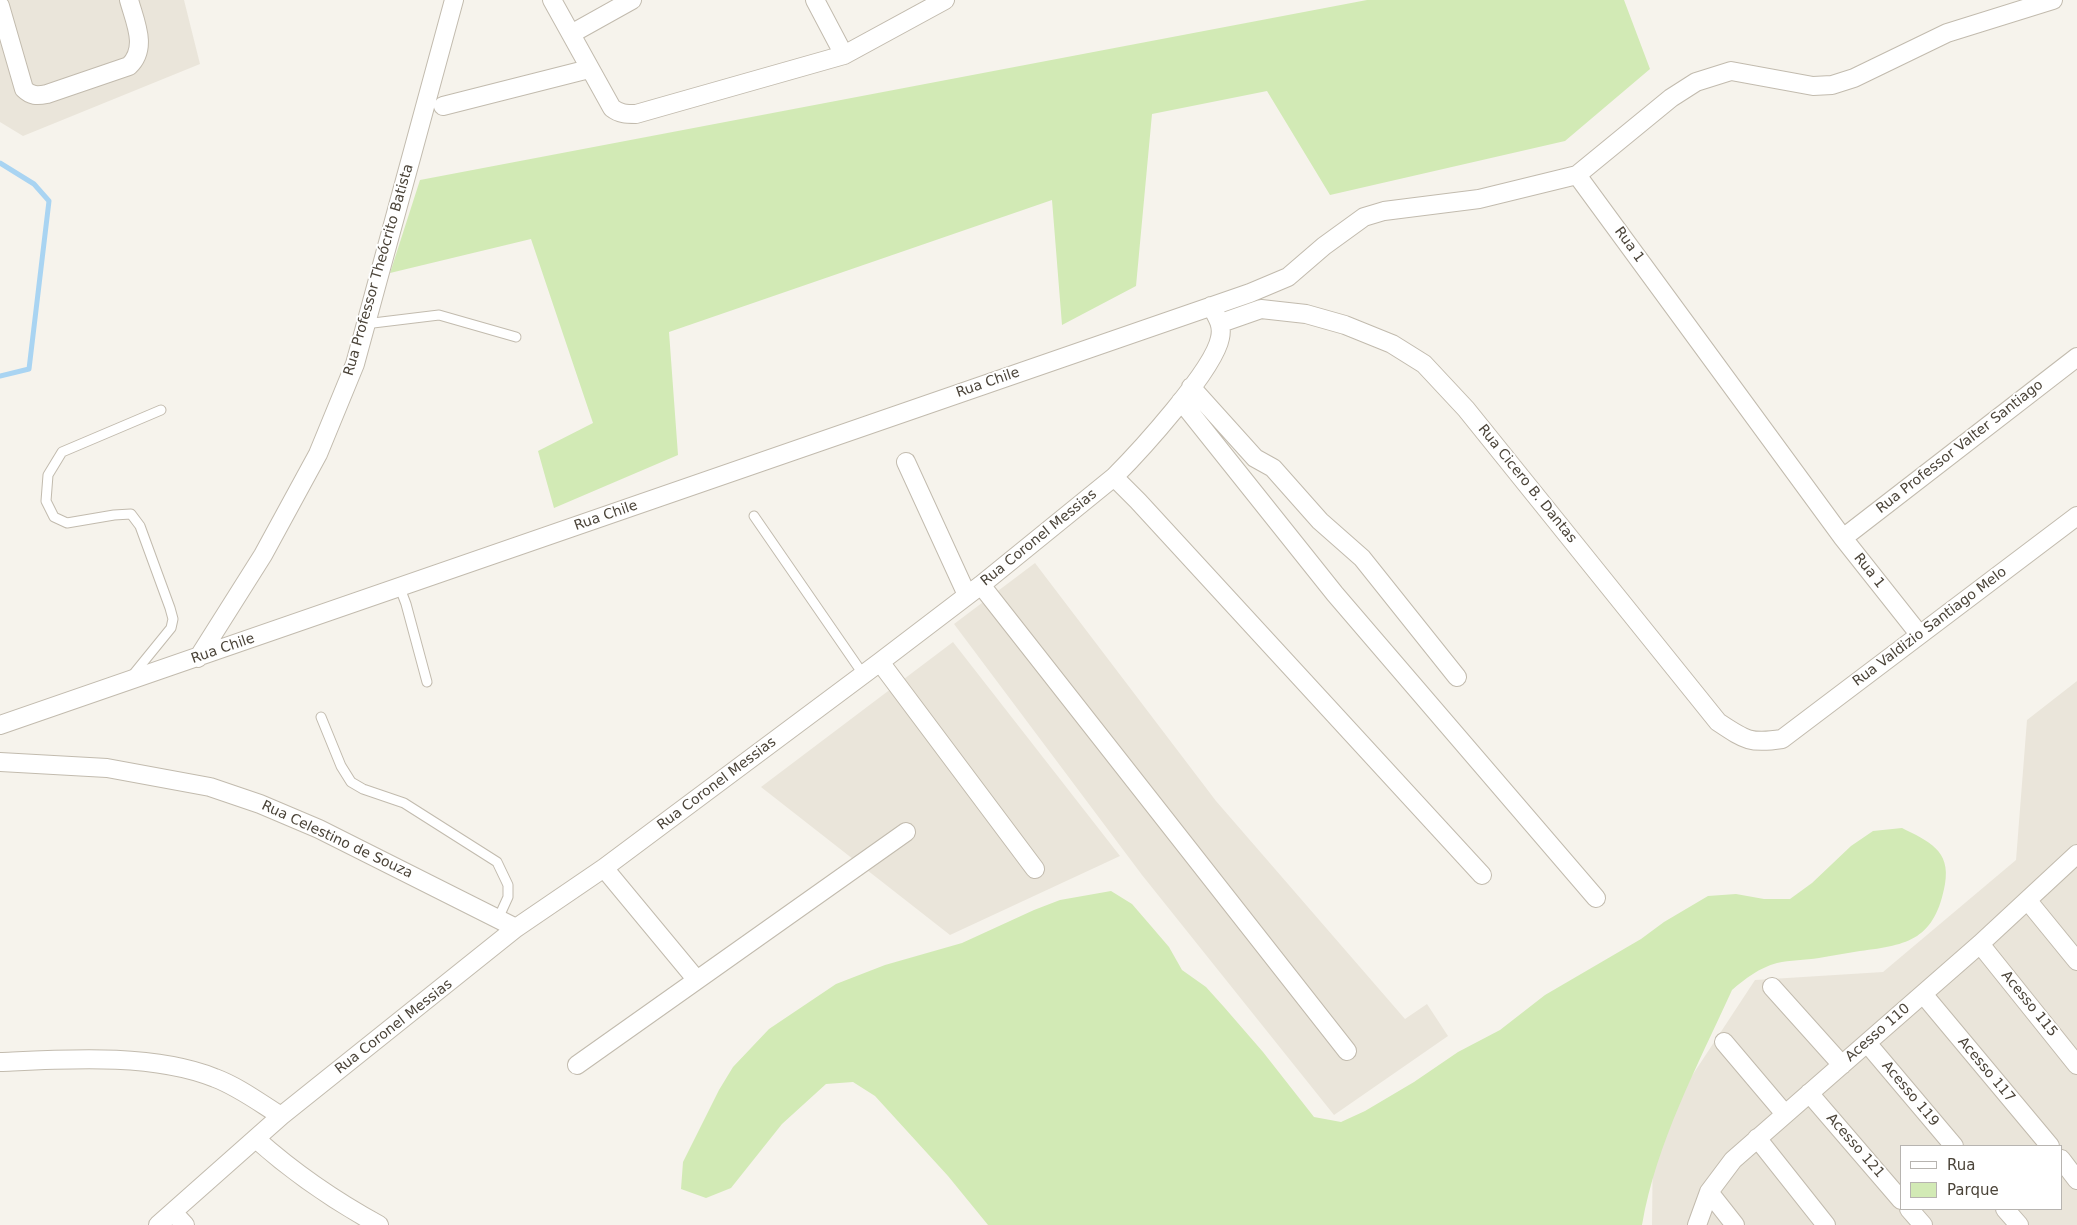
<!DOCTYPE html>
<html>
<head>
<meta charset="utf-8">
<style>
	body { margin:0 }
	#map { position:relative; width:2077px; height:1225px; overflow:hidden; background:#f6f3ec; font-family:"DejaVu Sans",sans-serif }
	canvas { display:block }
	.legend { position:absolute; left:1900px; top:1145px; width:162px; height:65px; box-sizing:border-box; background:#fff; border:1px solid #b7b4b0; margin:0; padding:6px 9px; list-style:none; font-size:15px; color:#4b4439 }
	.legend li { display:flex; align-items:center; gap:10px; height:25px }
	.legend b { width:25px; border:1px solid #b7b4b0 }
</style>
</head>
<body>
<div id="map">
<canvas width="2077" height="1225"></canvas>
<ul class="legend">
<li><b style="height:6px;background:#fff"></b>Rua</li>
<li><b style="height:14px;background:#d2eab5"></b>Parque</li>
</ul>
</div>
<script>
const ctx = document.querySelector('canvas').getContext('2d');
ctx.lineJoin = 'round';
function fill(path, color) {
  ctx.fillStyle = color;
  ctx.fill(path, 'evenodd');
}
function trace(path, color, width, dash) {
  ctx.strokeStyle = color;
  ctx.lineWidth = width;
  ctx.lineCap = dash ? 'butt' : 'round';
  ctx.setLineDash(dash || []);
  ctx.stroke(path);
}
function label(font, color, halo, rows, align = 'center') {
  ctx.font = font + ' "DejaVu Sans",sans-serif';
  ctx.lineWidth = 4;
  ctx.setLineDash([]);
  ctx.textBaseline = 'middle';
  ctx.strokeStyle = halo;
  ctx.fillStyle = color;
  for (const [text, x, y, turn = 0] of rows) {
    ctx.save();
    ctx.translate(x, y);
    ctx.rotate((+turn || 0) * Math.PI / 180);
    ctx.textAlign = isNaN(turn) ? turn : align;
    if (halo) ctx.strokeText(text, 0, 0);
    ctx.fillText(text, 0, 0);
    ctx.restore();
  }
}
const residential = new Path2D(`
	M0,0H184L200,64L23,136L0,122Z
	M1035,563L1216,801L1405,1019L1427,1004L1448,1036L1334,1115L1142,875L954,624Z
	M953,642L1120,856L950,935L761,787Z
	M2077,681V1225H1652L1653,1135L1755,980L1883,972L2016,860L2027,720ZM1901,1146H2061V1209H1901Z`);
const green = new Path2D(`
	M1367,0H1624L1650,69L1565,141L1330,195L1267,91L1152,114L1136,286L1062,325L1052,200L669,332L678,455L554,508L538,451L593,423L531,239L390,273L420,180Z
	M1902,828C1928,841 1951,850 1945,884C1935,939 1909,945 1860,951C1846,953 1832,956 1819,958C1805,960 1790,960 1777,963C1759,968 1746,978 1732,990C1698,1065 1656,1143 1642,1225H988L948,1176L875,1096L853,1082L826,1084L782,1124L731,1188L706,1198L681,1189L683,1162L719,1090L733,1067L769,1029L836,984L885,965L962,943L1034,910L1060,900L1111,891L1132,904L1151,926L1169,947L1182,970L1206,987L1224,1007L1263,1052L1314,1117L1341,1122L1365,1111L1414,1082L1458,1052L1500,1030L1545,995L1641,939L1664,922L1708,896L1736,894L1764,899H1790L1812,883L1851,846L1873,831Z`);
const stream = new Path2D(`
	M0,163L34,184L49,201L29,369L0,376`);
const lane = new Path2D(`
	M365,324L439,315L516,337
	M754,516L863,674
	M400,588L406,604L427,682
	M132,676L171,628L173,619L170,608L140,526L131,514L114,515L67,523L54,517L46,501L48,475L62,452L161,410
	M321,717L341,766L351,782L363,789L404,803L497,862L508,885V897L498,919`);
const street = new Path2D(`
	M552,0L612,108C620,114 626,114 636,114L844,55L945,0
	M815,0L844,55
	M0,6L24,89C31,96 37,96 47,94L129,66C148,48 135,22 129,0
	M571,34L632,0
	M443,106L589,69
	M1577,175L1843,538L1919,634
	M1221,323L1261,309L1306,314L1345,325L1392,344L1424,364L1466,409L1718,722C1745,740 1750,744 1782,739L2077,516
	M1191,387L1255,458L1273,468L1320,521L1362,558L1457,677
	M1181,401L1335,594L1596,898
	M906,462L967,595
	M1114,477L1138,501L1482,875
	M1843,538L2077,357
	M981,585L1347,1051
	M198,658L263,555L318,454L355,364L454,0
	M880,662L1035,869
	M0,725L1250,293L1288,277L1324,246L1364,217L1384,211L1479,199L1577,175L1671,98L1696,82L1731,71L1813,86L1832,85L1854,78L1947,33L2053,0
	M0,762L107,768L210,787L260,804L319,829L516,928
	M604,868L696,979
	M2028,901L2077,961
	M1980,944L2077,1065
	M1772,987L1842,1065
	M1923,994L2050,1146
	M1724,1042L1785,1114
	M1867,1043L1954,1146
	M0,1062C66,1059 153,1053 215,1078C239,1087 260,1103 281,1116
	M577,1065L906,832
	M1809,1093L1901,1200
	M1757,1138L1826,1225
	M256,1139C293,1172 335,1201 379,1225
	M2061,1159L2077,1180
	M1709,1192L1735,1225
	M1909,1209L1923,1225
	M2005,1209L2019,1225
	M173,1212L185,1225
	M158,1225L281,1116L516,928L604,868L880,662L981,585L1114,477C1139,452 1214,370 1220,338C1223,325 1217,317 1211,306
	M1697,1225L1709,1192L1733,1160L1980,944L2077,854`);
const streetNames = [
	["Rua 1",1629,245,54],
	["Rua Professor Theócrito Batista",379,270,-74],
	["Rua Chile",988,383,-19],
	["Rua Professor Valter Santiago",1960,447,-38],
	["Rua Cicero B. Dantas",1527,484,51],
	["Rua Chile",606,516,-19],
	["Rua Coronel Messias",1039,538,-39],
	["Rua 1",1869,571,51],
	["Rua Valdizio Santiago Melo",1930,627,-37],
	["Rua Chile",223,649,-19],
	["Rua Coronel Messias",717,784,-37],
	["Rua Celestino de Souza",337,840,25],
	["Acesso 115",2029,1004,51],
	["Rua Coronel Messias",394,1027,-38],
	["Acesso 110",1878,1033,-41],
	["Acesso 117",1986,1070,50],
	["Acesso 119",1910,1094,50],
	["Acesso 121",1855,1146,49]
];
fill(residential, '#eae5da');
fill(green, '#d2eab5');
trace(stream, '#a9d4f2', 5);
trace(lane, '#c2bbae', 11);
trace(street, '#c2bbae', 20);
trace(lane, '#fff', 9);
trace(street, '#fff', 18);
label('14px', '#4b4439', '#fff', streetNames);
</script>
</body>
</html>
